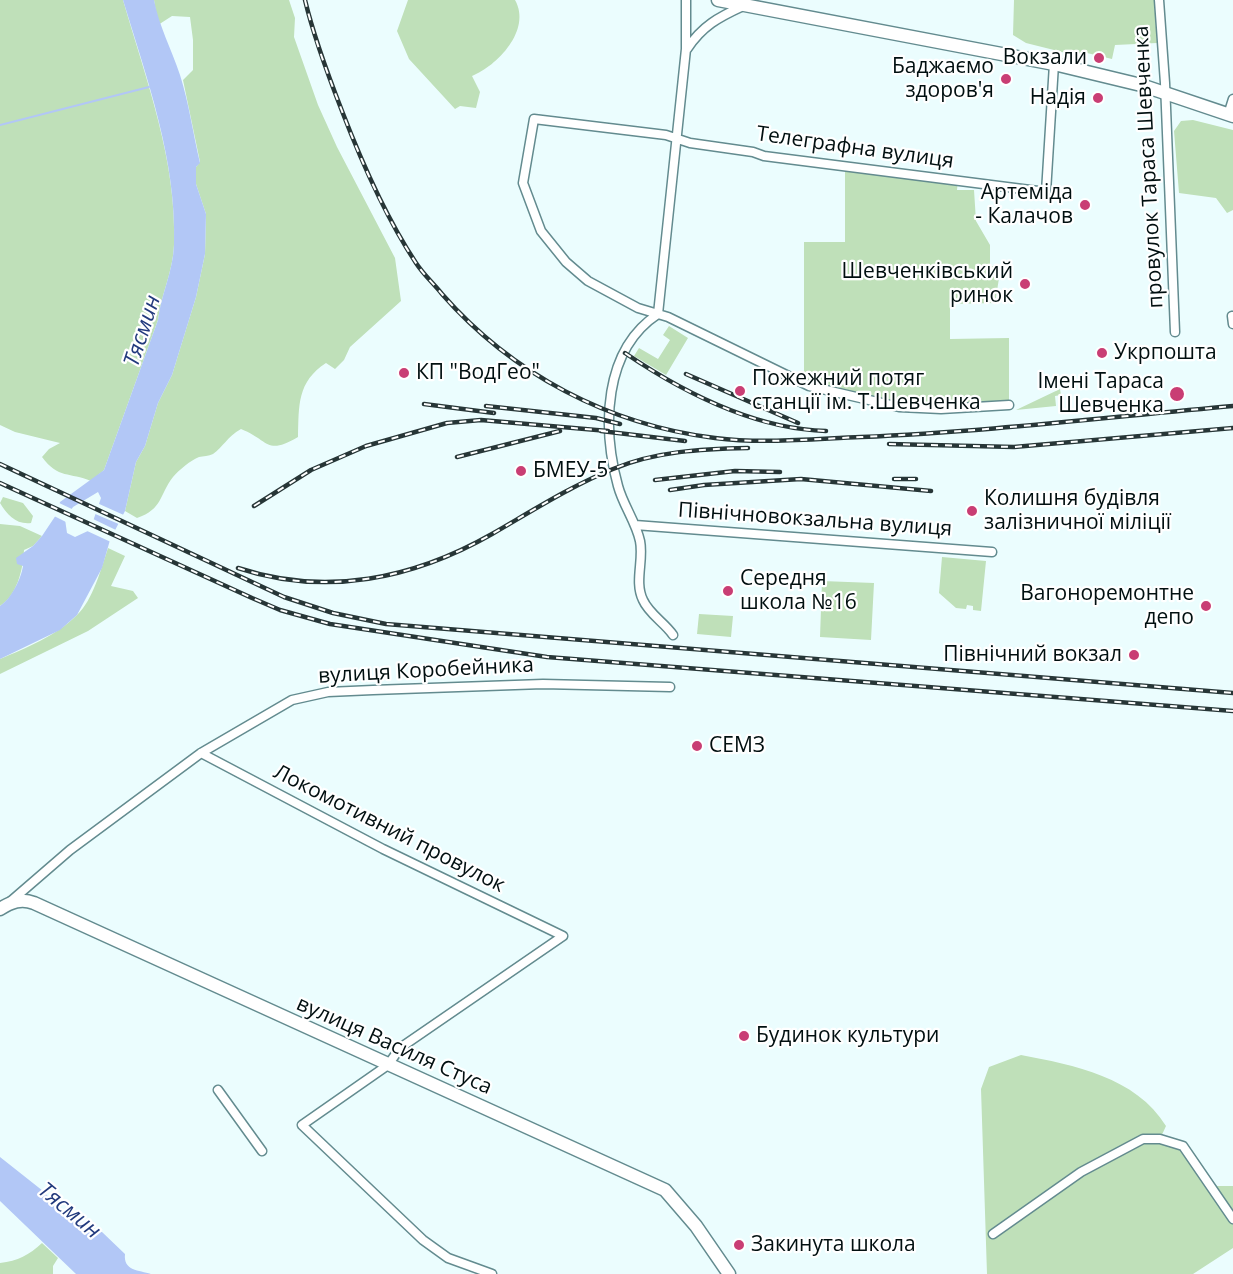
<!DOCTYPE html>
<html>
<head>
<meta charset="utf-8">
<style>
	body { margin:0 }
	canvas { display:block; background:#ebfdfe }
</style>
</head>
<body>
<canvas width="1233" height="1274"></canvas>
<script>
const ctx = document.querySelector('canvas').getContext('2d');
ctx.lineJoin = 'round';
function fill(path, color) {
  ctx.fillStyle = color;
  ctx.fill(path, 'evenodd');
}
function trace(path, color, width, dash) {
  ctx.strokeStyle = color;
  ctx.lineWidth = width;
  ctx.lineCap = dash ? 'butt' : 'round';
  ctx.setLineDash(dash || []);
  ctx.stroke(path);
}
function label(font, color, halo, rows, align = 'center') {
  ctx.font = font + ' "Open Sans",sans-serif';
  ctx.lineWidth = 4.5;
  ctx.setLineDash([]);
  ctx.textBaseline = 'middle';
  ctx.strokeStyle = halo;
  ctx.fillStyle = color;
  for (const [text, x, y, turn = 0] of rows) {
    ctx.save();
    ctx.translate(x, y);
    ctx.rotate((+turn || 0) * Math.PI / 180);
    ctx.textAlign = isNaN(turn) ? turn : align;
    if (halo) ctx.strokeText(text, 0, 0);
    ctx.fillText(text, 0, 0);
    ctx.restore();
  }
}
const green = new Path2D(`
	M0,0H123C146,80 177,160 174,245C173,272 161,294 158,320L104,470L91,481C70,472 58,479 42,457L49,449L60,443L15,432L0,425Z
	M154,0H289L295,18L294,37L318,105L337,147L395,258L401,301L350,347L344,360L335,369L326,363C297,382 299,405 298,437C266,456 269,440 241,429C227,437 223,447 213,454C209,456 203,456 199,457C191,460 179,470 173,477C159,495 163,509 137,518L125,511L136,462L145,446L158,403L172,375L196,297L205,254L206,214L196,184V167L200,162L183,80L193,70V40L190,17L172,16L158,25Z
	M408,0H515C532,30 497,66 472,76L480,92L476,108L460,106L455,109L409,59L397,31Z
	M1014,0H1154L1157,43L1115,45L1112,59L1087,53L1086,58L1026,43L1013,35Z
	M1193,120L1233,130V210L1227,213L1216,198L1179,193L1174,131L1181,121Z
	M845,165L958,180L957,190H974L976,221L990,245V266H1001L995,303L950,304V339L1009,338V405L899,407L804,384V242H845Z
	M669,326L688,338L666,375L634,356L639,348L658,359L670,340L663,335Z
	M1060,389L1061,395L1055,396L1056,406L1016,410Z
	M3,497L23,503L33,516L31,523C17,525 7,515 0,503Z
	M0,524L20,526L42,536L33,546L24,550C23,570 17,595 0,606Z
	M108,548L125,556L111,586L133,591L138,598L88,631L0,674V659C26,648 56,636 77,615C93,600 101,569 108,548Z
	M942,557L986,561L981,611L973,610V606L967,605L966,609L956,608L939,593Z
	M822,581L874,583L871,640L820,637Z
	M699,614L733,616L731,637L697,634Z
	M1021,1055C1074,1065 1136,1077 1166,1126L1160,1139L1183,1146L1210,1186H1233V1248L1193,1274H987L981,1089L989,1067Z
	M42,1243L58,1258L53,1266V1274H0V1263C18,1261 29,1255 42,1243Z`);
const water = new Path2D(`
	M123,0H154C159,26 171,48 180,75C189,103 193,134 200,163L196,167V184L206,214L205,254L196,297L172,375L158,403L145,446L136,462L125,511L110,540L102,568L77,615L60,630L0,659V606C11,599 21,579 23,566L17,564L16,558L33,546L42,536L56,515L60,502L104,470L158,320C161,294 173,272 174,245C177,161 147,79 123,0ZM98,492L101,498L90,530L75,537L67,533L65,519L73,507Z
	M0,1157L43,1191L66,1216L102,1232L125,1254C123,1271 139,1270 151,1274H76L0,1201Z`);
const pier = new Path2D(`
	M57,502L74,510L68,523L52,515Z
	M97,503L126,516L121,525L93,513Z
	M91,518L118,531L113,543L85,530Z`);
const stream = new Path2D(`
	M0,125L149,87`);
const street = new Path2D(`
	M1159,0L1165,83L1175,332
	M687,49C702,26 719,17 743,6
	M1228,115L1233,99
	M1232,316L1233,324
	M1009,405L941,409L899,407L809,386L668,317L638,308L588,281L566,262L541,231L523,183L534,119L666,135L690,143L753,152L764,156L1046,192L1054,64
	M635,525L992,552
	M673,635C665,623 649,614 643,600C634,582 644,560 640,541C636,522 623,505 618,486C602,428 603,350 658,314L686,49V0
	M201,753L383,849L563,936L400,1048L388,1065L302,1125L423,1240L448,1258L492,1274
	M11,901L70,850L201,753L292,700L328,692L373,690L543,684L670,687
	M218,1090L262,1151
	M993,1234L1081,1172L1143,1139H1160L1183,1146L1233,1219`);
const secondary = new Path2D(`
	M718,0L1054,64L1141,85L1233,116
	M0,909C11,902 21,898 34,903L665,1190L696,1226L729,1274`);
const rail = new Path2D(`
	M305,0C314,38 328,75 342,111C362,163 385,216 416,263C423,274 434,284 442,294C512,374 609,425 715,438C763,444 812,439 861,437C985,432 1109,417 1233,406
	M625,353C684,393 754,429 826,431
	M686,374L798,423
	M424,404L494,413
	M486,406L596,418L620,424
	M601,431L685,441
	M889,444L1014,447L1233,428
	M457,457L560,431
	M0,464L284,597L333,613L386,624L1233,693
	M894,479H916
	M655,480L735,471L780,472
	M0,483L252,598L280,610L330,624L547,657L1233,711
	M670,490L704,485L801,479L931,491
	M254,506L311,470L366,446L447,423L481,420L608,431
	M238,568C326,597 413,579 492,534C532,511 571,486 613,469C656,451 702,449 748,448`);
const markers = [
	[1099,58,6,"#c93e74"],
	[1006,79,6,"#c93e74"],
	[1098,98,6,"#c93e74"],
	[1085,205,6,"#c93e74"],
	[1025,284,6,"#c93e74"],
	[1102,353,6,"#c93e74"],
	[404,373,6,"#c93e74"],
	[740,391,6,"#c93e74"],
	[1177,394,8,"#c93e74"],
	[521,471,6,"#c93e74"],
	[972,511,6,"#c93e74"],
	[728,591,6,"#c93e74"],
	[1206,606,6,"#c93e74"],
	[1134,655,6,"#c93e74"],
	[697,746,6,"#c93e74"],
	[744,1036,6,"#c93e74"],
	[739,1245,6,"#c93e74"]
];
const poiNames = [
	["Вокзали",1087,58,"right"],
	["Баджаємо",994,67,"right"],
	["здоров'я",994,91,"right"],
	["Надія",1086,98,"right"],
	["Артеміда",1073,193,"right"],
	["- Калачов",1073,217,"right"],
	["Шевченківський",1013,272,"right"],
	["ринок",1013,296,"right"],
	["Укрпошта",1114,353],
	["КП \"ВодГео\"",416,373],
	["Пожежний потяг",752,379],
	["станції ім. Т.Шевченка",752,403],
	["Імені Тараса",1164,382,"right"],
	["Шевченка",1164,406,"right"],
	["БМЕУ-5",533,471],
	["Колишня будівля",984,499],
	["залізничної міліції",984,523],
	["Середня",740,579],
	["школа №16",740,603],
	["Вагоноремонтне",1194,594,"right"],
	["депо",1194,618,"right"],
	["Північний вокзал",1122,655,"right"],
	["СЕМЗ",709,746],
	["Будинок культури",756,1036],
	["Закинута школа",751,1245]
];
const streetNames = [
	["Телеграфна вулиця",855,148,8],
	["провулок Тараса Шевченка",1149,167,-93],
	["Північновокзальна вулиця",815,520,4],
	["вулиця Коробейника",426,671,-3],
	["Локомотивний провулок",389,829,27],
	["вулиця Василя Стуса",394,1046,24]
];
const waterNames = [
	["Тясмин",143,331,-72],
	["Тясмин",69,1211,40]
];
fill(green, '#bfe0b9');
fill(water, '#b2c7f6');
fill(pier, '#ebfdfe');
trace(stream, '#b2c7f6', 2);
trace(street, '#638b8f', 11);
trace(secondary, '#638b8f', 15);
trace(street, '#fff', 8);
trace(secondary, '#fff', 12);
trace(rail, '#273637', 4.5);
trace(rail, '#fff', 2, [7]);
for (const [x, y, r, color] of markers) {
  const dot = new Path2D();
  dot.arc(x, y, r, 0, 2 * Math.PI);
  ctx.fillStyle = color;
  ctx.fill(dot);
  trace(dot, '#fff', 2);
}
label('21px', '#010f10', '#fff', poiNames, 'left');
label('21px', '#010f10', '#fff', streetNames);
label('italic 22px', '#223a7d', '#fff', waterNames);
</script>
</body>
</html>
